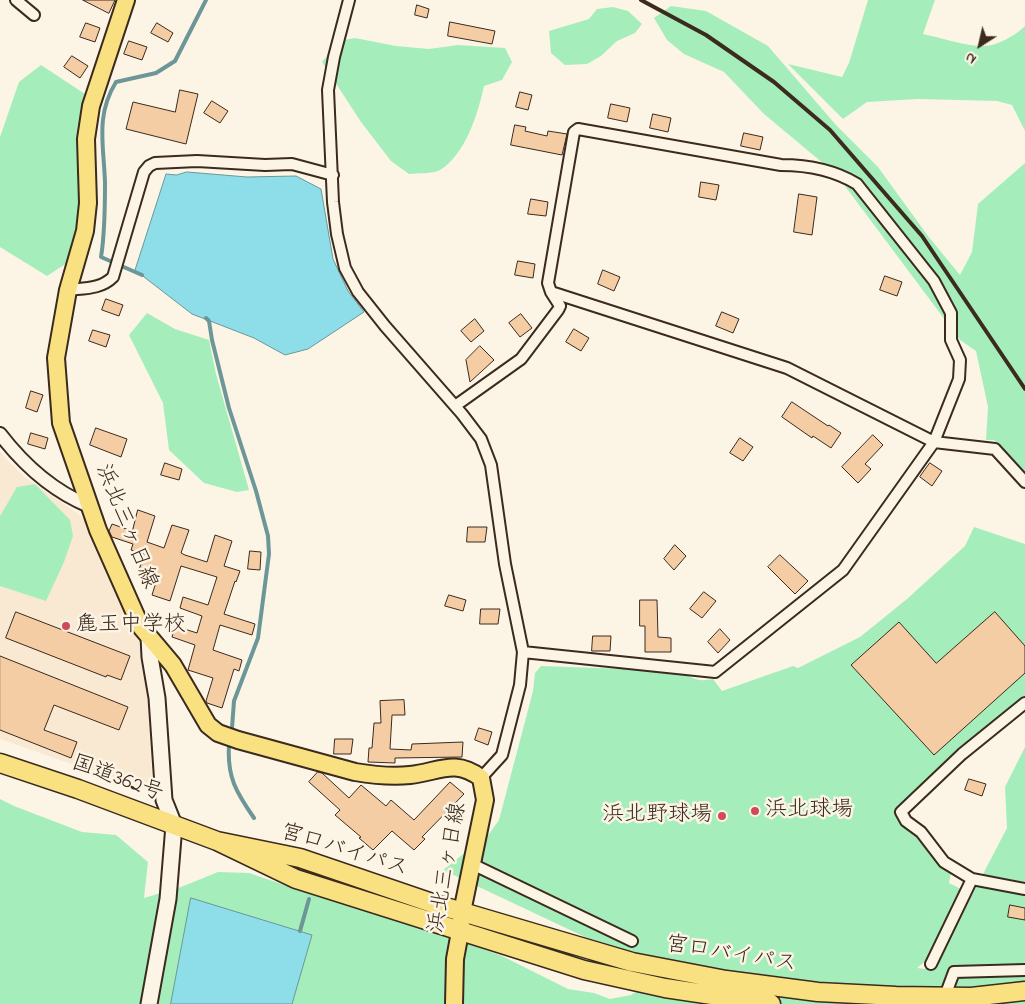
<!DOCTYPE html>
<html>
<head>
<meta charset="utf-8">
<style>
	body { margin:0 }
	#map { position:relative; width:1025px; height:1004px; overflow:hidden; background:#fcf5e5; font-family:"Indie Flower",sans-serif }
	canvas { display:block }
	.north { position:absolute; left:955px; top:20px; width:50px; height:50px; -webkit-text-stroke:4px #fcf5e5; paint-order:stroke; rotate:215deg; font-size:14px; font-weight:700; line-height:20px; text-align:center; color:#3b2a1e }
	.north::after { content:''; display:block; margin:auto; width:18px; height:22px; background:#3b2a1e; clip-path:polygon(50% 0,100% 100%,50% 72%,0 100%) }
</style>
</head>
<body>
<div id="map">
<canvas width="1025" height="1004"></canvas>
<div class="north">N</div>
</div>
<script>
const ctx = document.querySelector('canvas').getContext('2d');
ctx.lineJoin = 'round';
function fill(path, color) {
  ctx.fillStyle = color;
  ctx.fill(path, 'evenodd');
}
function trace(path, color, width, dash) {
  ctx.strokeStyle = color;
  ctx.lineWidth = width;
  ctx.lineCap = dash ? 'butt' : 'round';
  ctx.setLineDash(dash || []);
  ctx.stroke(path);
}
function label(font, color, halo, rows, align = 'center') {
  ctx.font = font + ' "Indie Flower","Klee One",sans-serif';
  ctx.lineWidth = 5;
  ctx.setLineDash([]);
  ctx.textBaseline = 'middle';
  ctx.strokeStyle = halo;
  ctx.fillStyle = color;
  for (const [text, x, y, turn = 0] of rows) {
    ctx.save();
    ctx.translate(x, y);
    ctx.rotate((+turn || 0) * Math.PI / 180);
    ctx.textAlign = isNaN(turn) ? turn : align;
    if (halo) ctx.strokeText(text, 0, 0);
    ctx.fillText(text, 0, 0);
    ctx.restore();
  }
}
const built = new Path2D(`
	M0,451L7,460L25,477L80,515L89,525L126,608L139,643L145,678L148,705L152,778L140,788L0,739Z`);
const green = new Path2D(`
	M868,0H935L923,34C942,38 964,46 984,46C997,46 1016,35 1025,26V131L1012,105L997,101L918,99L867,102L843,119L788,64L842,77L849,63Z
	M671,6L706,11L768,46L836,125L878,167L928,236L960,275L972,252L978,204L1025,163V476L1013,460L994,440H986L988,407L976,351L960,340L836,174L764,114L724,72L684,54L667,40L654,18Z
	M613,7L628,11L642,24L635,33L617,41L601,56L587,64L565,65L551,53L549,31L589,19L597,9Z
	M355,38L396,46L429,49L458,45L505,48L512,62L502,80L484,86C478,114 465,155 440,170C433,174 417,173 409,174L391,161L361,122L322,62L339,41Z
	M41,65L88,96L87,185L67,263L47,276L0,247V137L19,82Z
	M147,313L175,329L209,340L216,374L249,490L237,492L204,483L169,450L163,403L129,335Z
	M35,484L70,520L73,536L64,562L46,601L0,586V516L17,487Z
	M974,527L1025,544V697L896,809L903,825L918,837L938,865L951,873L949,883L961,889L934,954L917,968L933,970L1007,828L1005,787L1025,747V1004H0V799L14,806L82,832L116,835L148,862L144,898L181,887L218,872L249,873L314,895L430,929L502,956L568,989L594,993L610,999L631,995L650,983L692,998L604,946L443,870L489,834L499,820L533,691L535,673L541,666L681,671C692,679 699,682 713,679L722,691L793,666L798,668L860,637L907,599L965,546Z`);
const water = new Path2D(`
	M187,172L247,177L296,176L321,189L333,259L348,291L364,312L308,349L285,355L254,338L192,314L135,270L166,174L176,175Z
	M191,898L312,935L292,1004H171Z`);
const stream = new Path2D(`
	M142,275L101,257C105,233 105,207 105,183C104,146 95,116 116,82L156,73L175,61L206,0
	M206,318L209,321L212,340L229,408L256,491L268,536L269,554L258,638L234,701L232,728
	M229,745C227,777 236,792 254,818
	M300,931L309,899`);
const building = new Path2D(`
	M83,0H115L109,13Z
	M417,5L429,9L427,18L415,15Z
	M450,22L495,31L492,44L448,36Z
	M86,23L100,28L95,42L80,37Z
	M157,23L173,33L168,42L151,33Z
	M129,41L147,47L142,60L124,54Z
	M72,56L88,66L80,78L64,67Z
	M180,90L198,94L186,144L126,129L133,102L175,112Z
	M520,92L532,95L528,110L516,107Z
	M212,101L228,111L220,123L204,113Z
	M611,104L630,108L627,122L608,118Z
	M653,114L671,118L668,132L650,128Z
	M515,125L526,127L525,131L547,136L548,131L567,134L562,155L511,145Z
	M744,133L763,137L760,150L741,146Z
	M701,182L719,185L716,200L699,197Z
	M799,194L817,197L812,235L794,232Z
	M531,199L548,202L546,216L528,214Z
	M518,261L535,264L533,278L515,275Z
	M603,270L620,277L614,291L598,284Z
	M885,276L902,282L897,296L880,290Z
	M106,299L123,305L119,316L102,310Z
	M722,312L739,319L733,333L716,326Z
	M521,314L532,328L520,337L509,323Z
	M475,319L484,331L471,342L461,331Z
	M574,329L589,338L581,351L566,342Z
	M93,330L110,335L106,347L89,341Z
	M480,346L494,360L470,382L466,360Z
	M31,391L43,395L37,412L26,408Z
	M792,402L828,426L829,425L841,433L831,448L813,436L812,438L782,417Z
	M96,428L127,439L121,457L90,445Z
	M31,433L48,438L45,449L28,444Z
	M873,435L883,445L865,464L871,469L858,483L842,467Z
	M740,438L753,447L743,461L730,453Z
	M165,463L182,469L179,480L161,475Z
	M930,463L942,471L932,486L920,477Z
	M138,510L155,516L147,542L164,548L172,525L189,530L181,553L185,555L207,562L215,535L232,541L224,566L240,571L236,582L235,581L224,614L255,624L252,635L220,625L213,650L242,660L239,671L234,669L222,708L207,703L206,701L213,678L188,670L195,645L172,637L175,626L197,633L202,616L180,608L183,597L208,605L217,577L181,566L170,601L152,595L157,579L138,573L144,554L131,550L133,544L112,537L109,531L112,524L132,531Z
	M468,527H487L485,542H467Z
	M675,545L686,556L674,570L664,559Z
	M250,551L261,552L260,570L248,569Z
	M780,555L808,581L795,594L768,567Z
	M704,592L716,601L702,618L690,609Z
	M449,595L466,600L463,611L445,606Z
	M640,600H657L658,637L671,638V652H645V626H640Z
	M481,609H500L498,624H480Z
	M16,612L130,656L121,680L107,675L106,677L6,638Z
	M995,612L1025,646V673L934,755L851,665L899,622L936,663Z
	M720,629L730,640L718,653L708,642Z
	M593,636H611L610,651H592Z
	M0,656L128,707L119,730L54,705L44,730L77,742L71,758L0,730Z
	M404,700L405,715H392L390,749L411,750L412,744L463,742L462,757L395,758V763L368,762L369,748H372L374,723H381L380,701Z
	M479,728L492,732L488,745L475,740Z
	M335,739H353L351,754H334Z
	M318,772L322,773L349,798L361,785L386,806L391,800L414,820L450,782L464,794L422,837L425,839L414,850L392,831L373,850L359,838L361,837L335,815L340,810L309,782Z
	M969,779L986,784L982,796L965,790Z
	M1010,905L1025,908V920L1008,917Z`);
const minor = new Path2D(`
	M16,0L34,15
	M349,0L334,57L328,90L333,202L337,234L345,268L358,292L385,326L462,414L481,439L491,465L505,564L523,652L520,685L502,755L481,778
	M68,290C85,288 101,289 113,277L144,172L149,166L155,163L197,161L265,165L292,164L333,175
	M551,292L787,368L934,442L995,449L1025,482
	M455,406L521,359L558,310L560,306L551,292L548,283L574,132L578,129L781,165C807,165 834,170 857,184L934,281L951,313V340L960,360L959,379L934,442L843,570L715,672L523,652
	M1025,703L962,754L901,812L906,821L921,832L944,862L972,879L1025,889
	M472,864L632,941
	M931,964L972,879
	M945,996L954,972L1025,970`);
const tertiary = new Path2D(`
	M0,434C23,464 53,491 89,506`);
const secondary = new Path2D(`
	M149,1004L168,899L174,825L164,800L157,698L150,657L149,637`);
const primary = new Path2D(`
	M126,0L91,106L86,139L88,203L85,231L68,290L56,358L61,423L98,530L141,627L173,665L208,725L218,733L238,740L355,772C373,775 391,777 410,775C439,772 454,758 481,778L485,800L462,912L460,932L455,959L454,1004`);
const trunk = new Path2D(`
	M0,763L78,789L217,841L296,879L584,970L665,988L771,1004
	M217,841L300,858L432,903L632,962L726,980L818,992L896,996L971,997L1025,991`);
const rail = new Path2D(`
	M641,0L706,35L774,82L830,130L922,236L1025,389`);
const markers = [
	[66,626,5,"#d1495b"],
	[755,811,5,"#d1495b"],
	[722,816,5,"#d1495b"]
];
const streetNames = [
	["浜北三ヶ日線",125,527,68],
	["国道362号",117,780,20],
	["宮口バイパス",344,852,17],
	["浜北三ヶ日線",449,868,-80],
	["宮口バイパス",731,956,9]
];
const poiNames = [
	["麁玉中学校",76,626],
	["浜北球場",765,811],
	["浜北野球場",712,816,"right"]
];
fill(built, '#fae9d2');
fill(green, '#a5eebb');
fill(water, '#8ddee8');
trace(water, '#6c9697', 1);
trace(stream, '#6c9697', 4);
fill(building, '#f4cda4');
trace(building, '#3b2a1e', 1);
trace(minor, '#3b2a1e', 14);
trace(tertiary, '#3b2a1e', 16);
trace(secondary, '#3b2a1e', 19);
trace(primary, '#3b2a1e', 20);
trace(trunk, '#3b2a1e', 21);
trace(minor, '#fcf5e5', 10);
trace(tertiary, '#fcf5e5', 12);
trace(secondary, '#fcf5e5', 15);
trace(primary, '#f9e181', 16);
trace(trunk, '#f9e181', 18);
trace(rail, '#3b2a1e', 4);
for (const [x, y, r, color] of markers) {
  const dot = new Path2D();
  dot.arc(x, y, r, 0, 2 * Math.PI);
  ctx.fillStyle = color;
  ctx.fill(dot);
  trace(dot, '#fcf5e5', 2);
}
label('22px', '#3b2a1e', '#fcf5e5', streetNames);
label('22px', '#3b2a1e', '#fcf5e5', poiNames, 'left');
</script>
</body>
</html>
